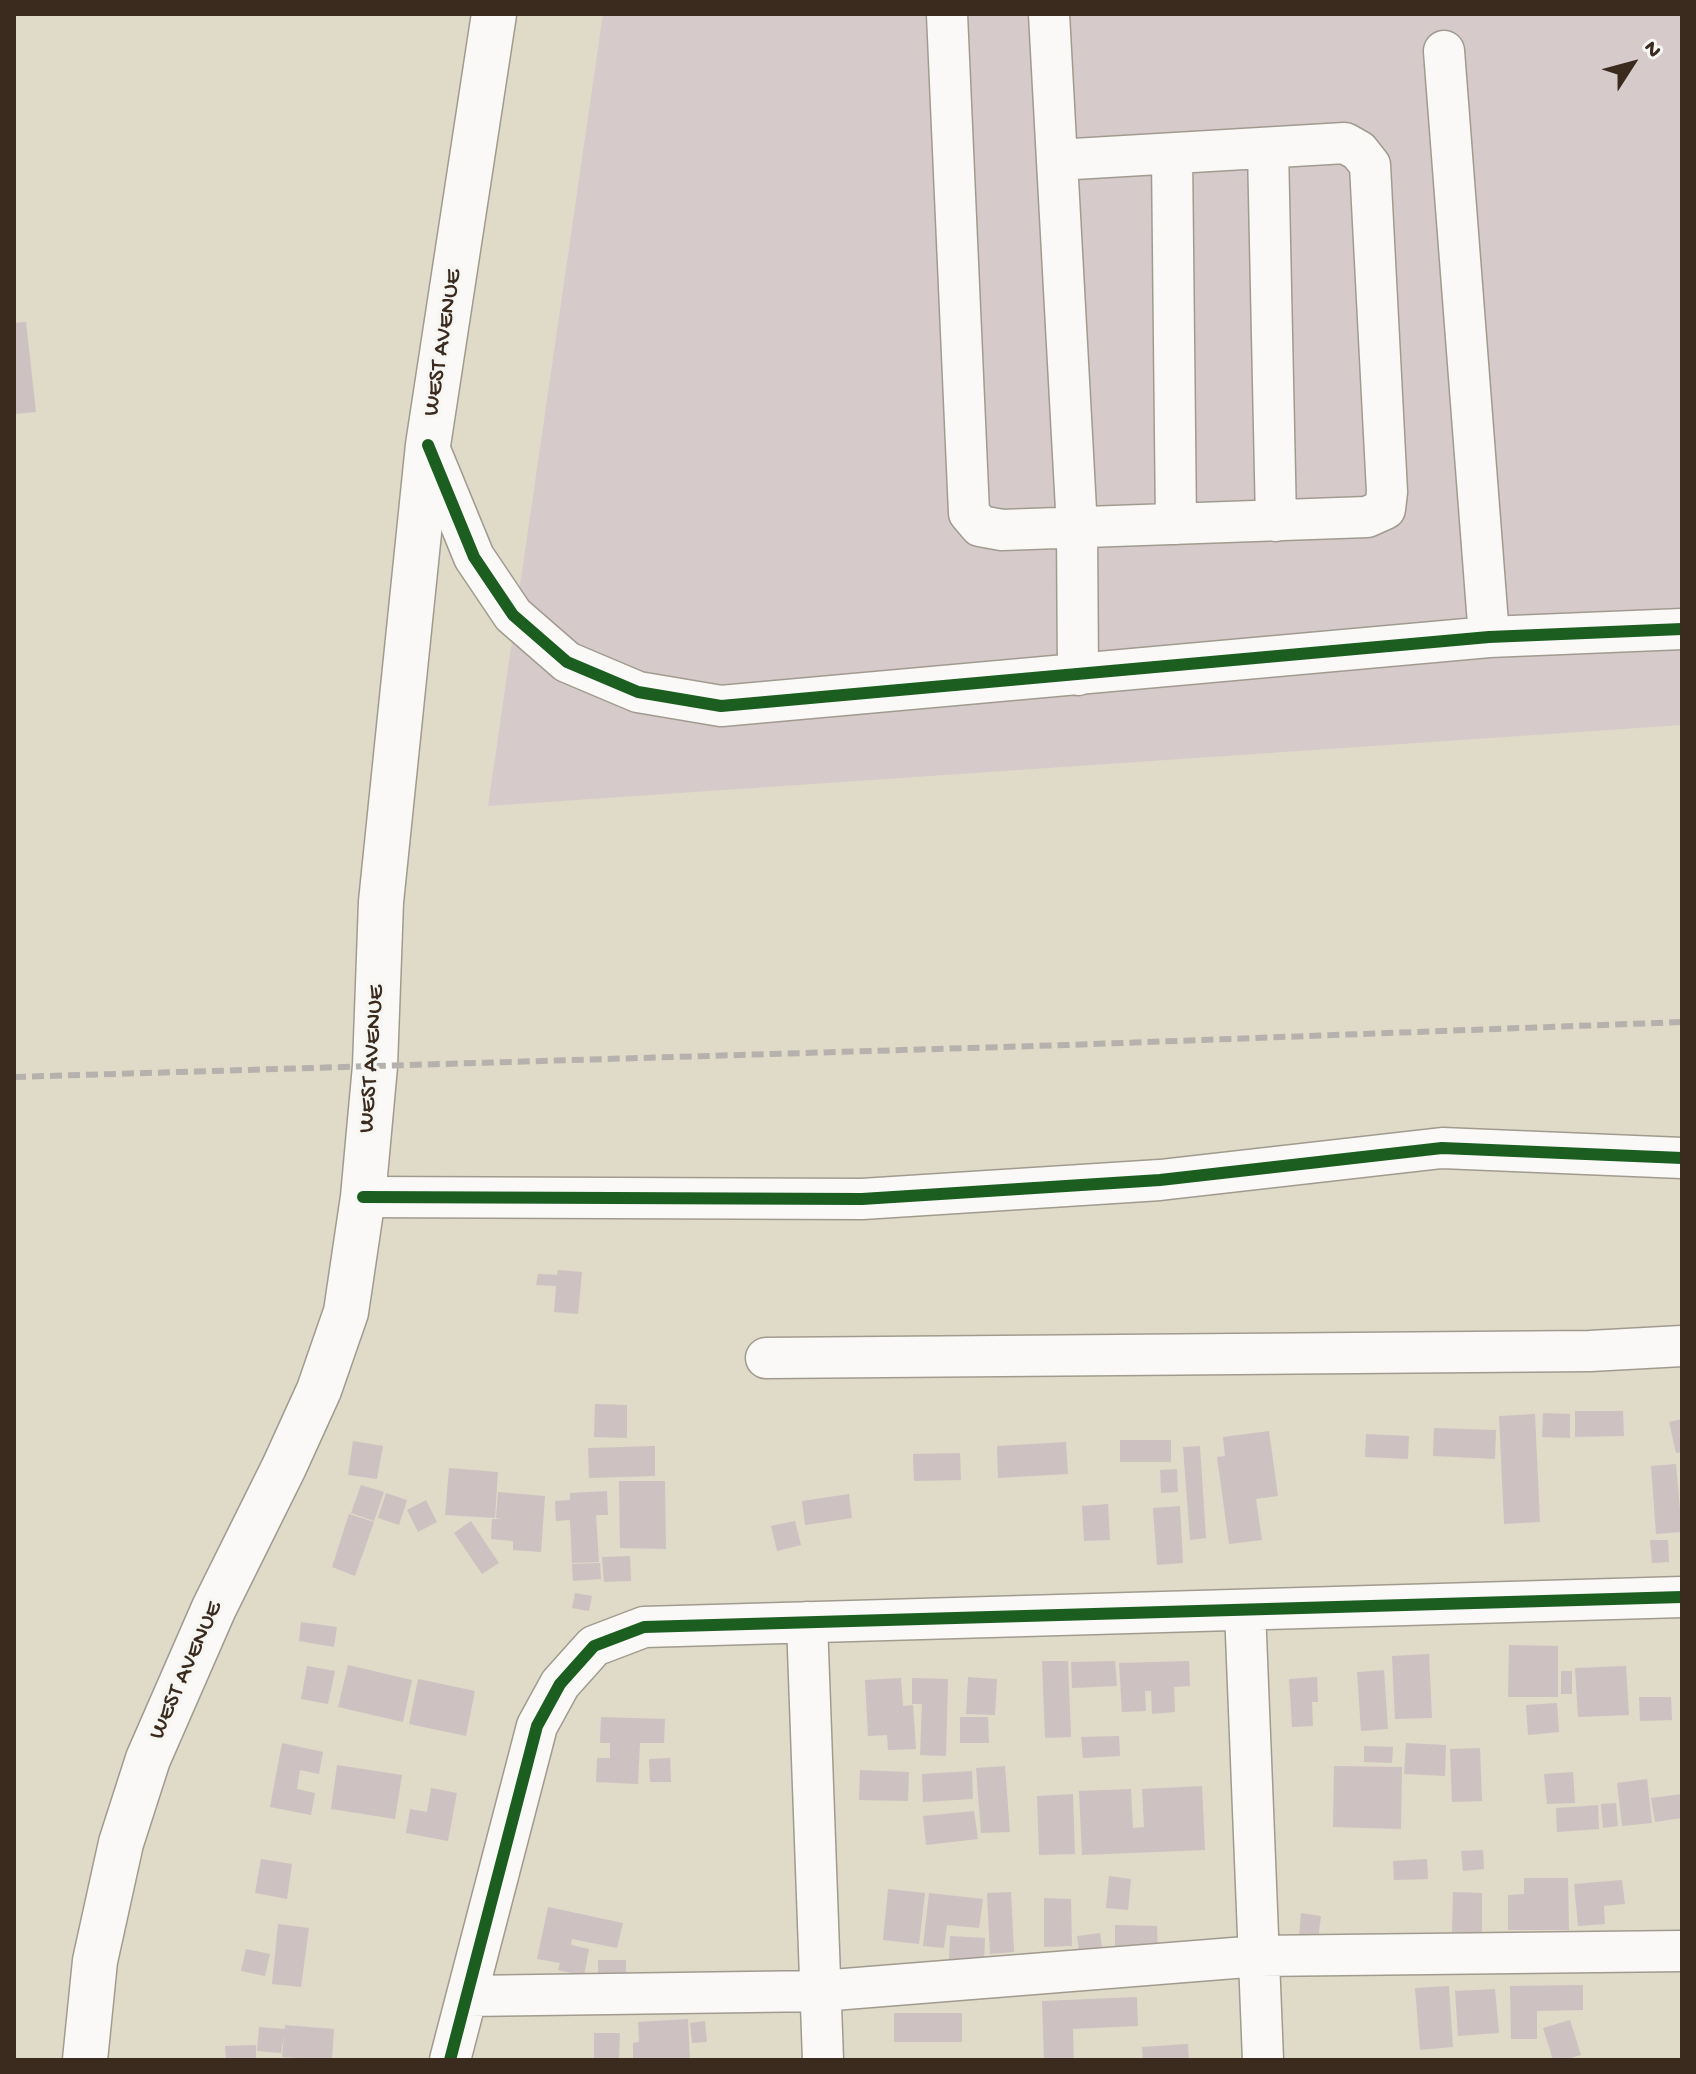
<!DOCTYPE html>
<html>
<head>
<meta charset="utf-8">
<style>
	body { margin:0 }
	#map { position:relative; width:1696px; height:2074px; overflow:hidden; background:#e0dac8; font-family:"Gochi Hand",sans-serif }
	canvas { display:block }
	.frame { position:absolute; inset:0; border:16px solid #3b2a1e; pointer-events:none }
	.north { position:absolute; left:1592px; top:24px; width:80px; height:80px; -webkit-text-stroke:6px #f6f6f2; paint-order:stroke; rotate:54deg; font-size:22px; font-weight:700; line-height:32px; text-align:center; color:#3b2a1e }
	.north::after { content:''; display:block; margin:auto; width:28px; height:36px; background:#3b2a1e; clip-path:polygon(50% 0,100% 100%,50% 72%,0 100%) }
</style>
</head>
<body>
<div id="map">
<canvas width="1696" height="2074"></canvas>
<div class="frame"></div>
<div class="north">N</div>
</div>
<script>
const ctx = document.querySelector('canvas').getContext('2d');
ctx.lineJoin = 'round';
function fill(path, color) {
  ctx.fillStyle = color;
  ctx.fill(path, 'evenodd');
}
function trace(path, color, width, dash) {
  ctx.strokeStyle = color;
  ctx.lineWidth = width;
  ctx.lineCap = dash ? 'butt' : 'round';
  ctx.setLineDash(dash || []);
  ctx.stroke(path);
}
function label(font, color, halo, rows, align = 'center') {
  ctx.font = font + ' "Gochi Hand",sans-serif';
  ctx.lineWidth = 7;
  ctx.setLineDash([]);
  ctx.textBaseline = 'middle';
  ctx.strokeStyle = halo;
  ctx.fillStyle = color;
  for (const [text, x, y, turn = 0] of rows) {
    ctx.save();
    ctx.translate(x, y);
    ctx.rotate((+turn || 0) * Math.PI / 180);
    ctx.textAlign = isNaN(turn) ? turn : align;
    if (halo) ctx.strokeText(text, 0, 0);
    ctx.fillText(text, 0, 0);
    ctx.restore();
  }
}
const industrial = new Path2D(`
	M603,14H1682V725L488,806Z`);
const building = new Path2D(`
	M26,322L36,412L14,414V323Z
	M558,1270L582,1272L578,1314L554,1312L556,1286L536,1285L538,1274L557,1275Z
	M595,1404L627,1405V1438L594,1437Z
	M1575,1411H1623L1624,1436L1575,1437Z
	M1543,1413L1570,1414V1438L1542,1437Z
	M1535,1414L1540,1522L1504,1524L1499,1416Z
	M1682,1419V1452L1676,1453L1669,1422Z
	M1434,1428L1496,1430L1495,1459L1433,1456Z
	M1269,1431L1278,1496L1256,1499L1262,1540L1229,1544L1217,1457L1225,1456L1223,1437Z
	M1366,1434L1409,1436L1408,1459L1365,1457Z
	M1120,1440H1171V1462H1120Z
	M353,1441L383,1446L377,1479L348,1475Z
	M1066,1442L1068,1474L998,1478L997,1446Z
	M655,1446V1476L589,1478L588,1448Z
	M1200,1446L1206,1538L1190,1540L1183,1447Z
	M960,1453L961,1480L914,1481L913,1454Z
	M1676,1464L1682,1532L1656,1534L1651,1466Z
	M449,1468L498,1472L495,1518L445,1515Z
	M1177,1469L1178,1492L1161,1493L1160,1470Z
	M619,1481H665L666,1549L620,1548Z
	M361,1485L384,1492L374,1521L351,1513Z
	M607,1491L608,1515H596L599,1562L572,1563L570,1520L556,1521L555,1501L570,1500V1493Z
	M498,1492L545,1496L541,1552L513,1550V1541L491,1539L492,1519H502L496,1518Z
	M386,1493L407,1500L399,1525L378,1518Z
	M849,1494L852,1518L805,1525L802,1501Z
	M426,1500L437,1522L418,1532L407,1510Z
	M1108,1504L1110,1540L1084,1541L1082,1506Z
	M1180,1506L1183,1563L1157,1565L1153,1508Z
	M349,1514L374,1522L355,1576L332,1567Z
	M471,1521L499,1563L482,1574L454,1533Z
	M795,1521L801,1545L777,1551L771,1526Z
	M1650,1540H1668L1669,1562L1652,1563Z
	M630,1556L631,1581L604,1582L602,1557Z
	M600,1563L601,1579L573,1581L572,1564Z
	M575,1593L592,1596L589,1611L572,1608Z
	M301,1622L337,1627L334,1647L299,1641Z
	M1509,1645L1558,1646V1697H1508Z
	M1429,1654L1432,1718L1395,1719L1392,1656Z
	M1042,1661H1068L1071,1737L1045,1738Z
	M1115,1661L1117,1686L1072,1688L1071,1662Z
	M1189,1661L1190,1686L1174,1687L1175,1712L1152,1714L1151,1691H1145L1146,1711L1122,1712L1119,1663Z
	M348,1665L412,1680L403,1722L338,1707Z
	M307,1666L335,1671L328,1704L301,1699Z
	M1626,1666L1629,1715L1578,1717L1575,1668Z
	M1384,1670L1388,1729L1361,1731L1357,1672Z
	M1561,1671H1572V1694H1561Z
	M968,1677L997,1679L995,1715L966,1714Z
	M1317,1677L1318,1702H1312L1313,1726L1292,1727L1289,1679Z
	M901,1678L903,1706L913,1705L916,1749L888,1750L887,1735L868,1736L865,1680Z
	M912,1678L948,1679L946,1756L920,1755L922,1704H912Z
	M418,1679L475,1691L466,1736L409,1724Z
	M1639,1697H1671L1672,1720L1640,1721Z
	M1557,1703L1559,1732L1528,1735L1526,1705Z
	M601,1717L665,1719L664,1743H640L638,1784L596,1782L597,1758H610V1743H600Z
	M960,1717H988L989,1743H960Z
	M1119,1736L1120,1756L1083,1758L1081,1737Z
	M282,1743L323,1752L319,1774L300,1770L297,1789L315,1793L311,1815L270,1807Z
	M1406,1743L1446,1745L1445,1776L1404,1774Z
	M1364,1746L1393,1747L1392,1763L1364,1762Z
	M1480,1748L1482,1801L1452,1802L1450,1749Z
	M670,1758L671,1782H650L649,1759Z
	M337,1765L402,1775L395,1819L331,1809Z
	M1005,1766L1010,1832L981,1833L976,1768Z
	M1334,1766L1402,1767L1401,1829L1333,1827Z
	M860,1770L909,1772L908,1801L859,1800Z
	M972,1771L973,1799L923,1802L922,1774Z
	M1573,1772L1575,1803L1547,1804L1544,1774Z
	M1647,1779L1652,1823L1622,1826L1617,1783Z
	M1202,1786L1205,1850L1082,1855L1079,1791L1131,1789L1133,1828L1144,1827L1142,1789Z
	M431,1788L457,1793L448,1841L406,1833L410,1809L427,1812Z
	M1073,1794L1075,1854L1039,1855L1037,1796Z
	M1682,1794V1818L1655,1822L1651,1798Z
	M1616,1803L1618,1826L1603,1828L1601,1804Z
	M1598,1805L1599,1829L1557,1832L1556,1808Z
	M974,1811L978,1839L926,1845L923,1816Z
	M1483,1850L1484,1869L1463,1871L1461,1851Z
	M261,1859L292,1864L287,1899L255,1893Z
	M1427,1859L1428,1879L1394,1880L1393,1861Z
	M1109,1876L1131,1879L1128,1910L1106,1908Z
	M1524,1878H1568L1569,1930H1508V1895L1524,1894Z
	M1622,1880L1625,1904L1604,1906L1605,1924L1578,1926L1574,1884Z
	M888,1889L925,1893L919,1944L883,1940Z
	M1011,1892L1014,1952L990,1954L987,1893Z
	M1453,1892L1482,1893V1933L1452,1932Z
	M929,1893L983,1899L979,1928L947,1925L944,1948L923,1946Z
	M1044,1898L1071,1899L1072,1946L1044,1947Z
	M548,1907L623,1923L617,1948L572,1939L571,1945L589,1949L584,1976L558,1970L560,1963L537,1959Z
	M1301,1913L1321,1916L1318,1939L1299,1936Z
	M278,1924L309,1928L301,1987L272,1984Z
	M1115,1925L1157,1926L1158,1957L1115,1956Z
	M1100,1933L1103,1955L1080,1958L1077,1936Z
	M950,1936L985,1938L984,1962L949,1960Z
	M246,1949L270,1954L265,1976L241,1971Z
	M598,1960H626V1984H598Z
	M1583,1985V2010L1537,2011V2039H1511L1510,1986Z
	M1449,1986L1453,2047L1420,2050L1415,1988Z
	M1495,1989L1499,2033L1458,2036L1455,1991Z
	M1137,1997L1138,2026L1073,2029L1074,2060H1044L1042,2001Z
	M894,2013H962V2042H894Z
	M688,2019L690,2060H633V2043L639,2042L638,2022Z
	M1570,2020L1581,2055L1564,2060H1553L1543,2028Z
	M705,2021L707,2042L692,2043L690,2023Z
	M285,2025L334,2029L332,2060L282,2057L284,2035L281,2053L257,2051L259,2027L285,2029Z
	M594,2033H620L619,2060H594Z
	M1188,2044L1189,2060H1143L1142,2047Z
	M256,2045V2060H226L225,2046Z`);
const minor = new Path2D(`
	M947,14L969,513L980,526L1002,530L1367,517L1385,509L1387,492L1370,165L1359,151L1345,143L1057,160
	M1049,14L1077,528L1078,675
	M1444,51L1489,637
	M1268,149L1276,521
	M1172,155L1176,524
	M428,445L474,557L513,615L567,662L638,692L721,706L1489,637L1682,629
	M363,1197L862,1199L1160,1180L1442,1148L1682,1158
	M766,1358L1590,1351L1682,1346
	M1245,1610L1263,2060
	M807,1622L823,2060
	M468,1996L820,1991L1259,1956L1682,1951
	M450,2060L537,1726L560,1684L594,1646L644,1627L1682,1597`);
const major = new Path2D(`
	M85,2060L95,1961L121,1843L148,1759L214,1608L284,1467L319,1390L346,1312L363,1197L375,1066L381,902L428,445L494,14`);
const rail = new Path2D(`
	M14,1077L1068,1045L1682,1022`);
const cycleway = new Path2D(`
	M428,445L474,557L513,615L567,662L638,692L721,706L1489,637L1682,629
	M363,1197L862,1199L1160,1180L1442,1148L1682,1158
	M450,2060L537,1726L560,1684L594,1646L644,1627L1682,1597`);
const streetNames = [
	["WEST AVENUE",444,343,-81],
	["WEST AVENUE",373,1059,-86],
	["WEST AVENUE",187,1671,-66]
];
fill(industrial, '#d7cacb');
fill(building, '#cec1c1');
trace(minor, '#a19b8f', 43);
trace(major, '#a19b8f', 47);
trace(minor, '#faf9f7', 40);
trace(major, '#faf9f7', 44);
trace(rail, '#b5b2ae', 6, [12, 6]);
trace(cycleway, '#1b5e20', 12);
label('24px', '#3b2a1e', '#f6f6f2', streetNames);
</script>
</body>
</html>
